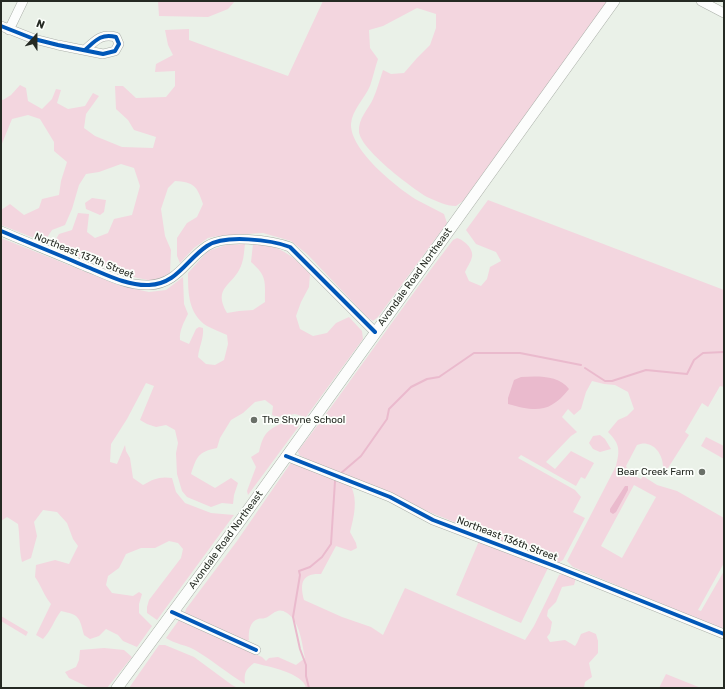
<!DOCTYPE html>
<html>
<head>
<meta charset="utf-8">
<style>
	body { margin:0 }
	#map { position:relative; width:725px; height:689px; overflow:hidden; background:#eaf1e8; font-family:Rubik,sans-serif }
	canvas { display:block }
	.frame { position:absolute; inset:0; border:2px solid #252a23; pointer-events:none }
	.north { position:absolute; left:16px; top:16px; width:40px; height:40px; -webkit-text-stroke:3px #fcfffb; paint-order:stroke; rotate:21deg; font-size:11px; font-weight:700; line-height:16px; text-align:center; color:#252a23 }
	.north::after { content:''; display:block; margin:auto; width:14px; height:18px; background:#252a23; clip-path:polygon(50% 0,100% 100%,50% 72%,0 100%) }
</style>
</head>
<body>
<div id="map">
<canvas width="725" height="689"></canvas>
<div class="frame"></div>
<div class="north">N</div>
</div>
<script>
const ctx = document.querySelector('canvas').getContext('2d');
ctx.lineJoin = 'round';
function fill(path, color) {
  ctx.fillStyle = color;
  ctx.fill(path, 'evenodd');
}
function trace(path, color, width, dash) {
  ctx.strokeStyle = color;
  ctx.lineWidth = width;
  ctx.lineCap = dash ? 'butt' : 'round';
  ctx.setLineDash(dash || []);
  ctx.stroke(path);
}
function label(font, color, halo, rows, align = 'center') {
  ctx.font = font + ' Rubik,sans-serif';
  ctx.lineWidth = 3.5;
  ctx.setLineDash([]);
  ctx.textBaseline = 'middle';
  ctx.strokeStyle = halo;
  ctx.fillStyle = color;
  for (const [text, x, y, turn = 0] of rows) {
    ctx.save();
    ctx.translate(x, y);
    ctx.rotate((+turn || 0) * Math.PI / 180);
    ctx.textAlign = isNaN(turn) ? turn : align;
    if (halo) ctx.strokeText(text, 0, 0);
    ctx.fillText(text, 0, 0);
    ctx.restore();
  }
}
const green = new Path2D(`
	M158,1H235L228,9L208,17L159,16Z
	M323,1H609L463,201L456,206C446,206 436,201 427,197C412,188 361,150 359,132C358,118 368,110 373,99C377,90 380,79 383,70L391,74L404,73L417,58L430,45L436,28V14L417,8L383,26L369,30L370,48L378,59C375,68 373,77 370,86C365,98 352,110 351,124C350,150 396,187 417,200C426,205 435,209 444,214L447,223L378,317L373,321L367,317L308,255L291,241L263,233L218,236L208,238L194,248L180,263L177,256V238L187,223L197,217L203,204C197,186 194,182 175,181L168,188L161,209L165,236L171,250L170,273C167,275 163,279 159,280C141,285 73,254 52,246L59,234L72,230L78,213L89,214L87,232L95,238L108,233L114,219L132,215L140,186L134,168L121,164L99,172L86,174L79,185L72,209L65,225L52,230L44,242L1,225V210L10,204L24,215L39,208L42,199L59,195L61,181L67,162L54,151V142L40,119L28,115L12,119L1,146V99L3,100L11,95L20,85L26,88L28,101L42,109L52,99L56,89L61,90L57,103L68,109L85,106L93,93L99,96L86,114L84,128L95,136L122,147L153,148L156,137L134,130L128,120L116,109L115,86H123L136,98L166,97L175,86V71L155,72L156,64L173,55L168,45L165,30L189,29V40L288,76Z
	M92,198L106,200L104,212L100,215L86,209L85,203Z
	M488,200L724,290V387L720,386L708,407L702,403L685,432L689,435L668,468L666,470H663C664,459 658,446 647,444C644,443 640,444 637,445L626,466L630,474L641,479L643,476L657,485L677,491L724,518V563L698,610L701,611L724,571V630L573,567L567,561L616,466C620,450 620,444 608,432L618,420L627,416L634,409L628,392L615,385L604,384L592,381L586,392L581,409L574,415L568,409L562,417L577,432L571,436L546,462L555,469L571,451L594,463L585,479L581,477L576,486L521,455L518,458L575,490L581,497L573,512L585,518L563,560L558,563L429,512L397,496L322,467L299,455L298,451C351,382 400,309 453,240L457,238C464,240 474,249 472,257C471,262 467,267 465,272L469,281L481,286L487,279L490,267L501,261L496,252L476,244L466,230ZM634,485L656,497L622,558L601,546Z
	M1,238L121,286L149,292L166,290L183,277L184,304L188,314C184,322 179,331 180,340L189,344L196,329L199,327L203,328C204,338 199,347 198,357L206,364L215,365L224,360L228,344L227,335C220,332 213,329 207,326C188,314 188,292 188,273L206,253L211,250L226,245L245,244C244,251 244,259 241,266C233,286 212,287 227,313L239,311L253,310L265,302C265,281 267,276 251,262L253,244C281,246 291,254 310,274L309,287L301,302L296,316L300,329L313,336L327,333L336,323L349,317L362,331L363,339L306,417L295,414L277,417L272,415L273,406L265,400L255,402L243,413L231,420L220,438L217,448C198,452 197,456 191,474L215,488L231,478L238,483L234,495L233,504L222,503L211,507L187,497L182,491L177,474L176,453L178,443L175,430L166,425L156,427L147,424L140,420L154,386L146,383L127,419L111,444L110,462L117,464L125,445L126,451L130,458L133,478L143,485C153,479 160,476 172,478L176,492L185,503L211,513L234,515L157,620L147,613V607L149,600L181,558L183,549L178,543L169,541L155,548H141L126,554L119,568L108,576L106,585L112,593L133,596L139,592L142,594L139,604V613L152,626L137,647L123,641L118,635L106,629L99,636L90,639L84,635C79,616 79,615 61,611C54,620 51,631 43,639L36,635L51,604C44,596 41,585 35,577L36,565L55,560L69,564L78,546L73,539L67,523L57,512L43,510L34,522L37,536L31,558L22,562C19,549 20,537 18,524L7,517L1,521Z
	M283,423H294L299,426L248,495L247,491L256,467L251,457L259,452C263,435 266,430 283,423Z
	M600,435L605,439L611,449L600,452L593,449L589,443L593,436Z
	M706,437L724,446V459L701,446Z
	M294,462L351,486C358,500 354,517 350,532L356,543L357,548L351,551L336,546L321,574C301,573 300,584 304,600L342,617L371,627L383,635L405,588L525,640L534,626L559,575L562,574L576,578L574,585L562,587L556,602L548,610L547,616L552,622L550,633L547,637L550,642L565,640L575,646L577,643L581,634L589,631L596,634L598,641V653L589,663L592,677L585,682L584,688H306C304,673 266,666 254,663C245,670 244,673 245,684C227,673 212,660 195,650C186,645 175,644 166,638L179,620L262,657L266,661L269,658L278,657L296,665L305,658C302,644 300,621 287,613C277,606 273,615 265,618C263,619 260,618 258,619C250,621 248,632 249,640L243,641L185,613L186,609L237,541L290,464Z
	M479,541L548,568L521,623L456,595Z
	M1,616L28,632L26,636L1,621Z
	M159,645H165L194,657L232,685L238,688H129Z
	M104,648L124,650L132,657L107,688H90L69,678L65,672L76,667L79,660L80,650Z
	M666,674L701,688H659Z`);
const water = new Path2D(`
	M521,377C537,376 559,375 569,389C550,413 536,412 508,404V398L514,380Z
	M625,486H628V490L616,512L613,514L610,512V509Z`);
const stream = new Path2D(`
	M585,368L605,381H612L646,370L687,374L694,360L703,353L724,352
	M340,474L361,456L387,419L389,409L411,387L427,379L439,377L474,353H520L581,365
	M309,688L306,676V665L300,649L293,617L300,575L299,571L310,567L322,557L331,544L335,481L336,479`);
const minor = new Path2D(`
	M701,1L724,13
	M1,26L34,39L58,45L103,54L115,51L119,44L116,37C101,33 95,41 85,50
	M9,30L23,1
	M1,231C29,243 57,254 85,266C105,274 127,286 149,285C177,284 186,260 207,246C225,234 272,240 290,247L375,332
	M286,456L390,497L433,520L557,567L724,634
	M172,612L256,650`);
const major = new Path2D(`
	M117,688L243,517L614,1`);
const cycleway = new Path2D(`
	M1,26L34,39L58,45L103,54L115,51L119,44L116,37C101,33 95,41 85,50
	M1,231C29,243 57,254 85,266C105,274 127,286 149,285C177,284 186,260 207,246C225,234 272,240 290,247L375,332
	M286,456L390,497L433,520L557,567L724,634
	M172,612L256,650`);
const markers = [
	[254,420,4,"#6a7068"],
	[702,472,4,"#6a7068"]
];
const streetNames = [
	["Northeast 137th Street",84,256,22],
	["Avondale Road Northeast",415,277,-54],
	["Northeast 136th Street",507,539,21],
	["Avondale Road Northeast",226,540,-54]
];
const poiNames = [
	["The Shyne School",262,420],
	["Bear Creek Farm",694,472,"right"]
];
fill(green, '#f3d6df');
fill(water, '#eabacd');
trace(stream, '#eabacd', 2);
trace(minor, '#aaafa8', 10);
trace(major, '#aaafa8', 12);
trace(minor, '#fcfdfc', 9);
trace(major, '#fcfdfc', 11);
trace(cycleway, '#0057b8', 4);
for (const [x, y, r, color] of markers) {
  const dot = new Path2D();
  dot.arc(x, y, r, 0, 2 * Math.PI);
  ctx.fillStyle = color;
  ctx.fill(dot);
  trace(dot, '#fcfffb', 1.5);
}
label('10px', '#252a23', '#fcfffb', streetNames);
label('10px', '#252a23', '#fcfffb', poiNames, 'left');
</script>
</body>
</html>
